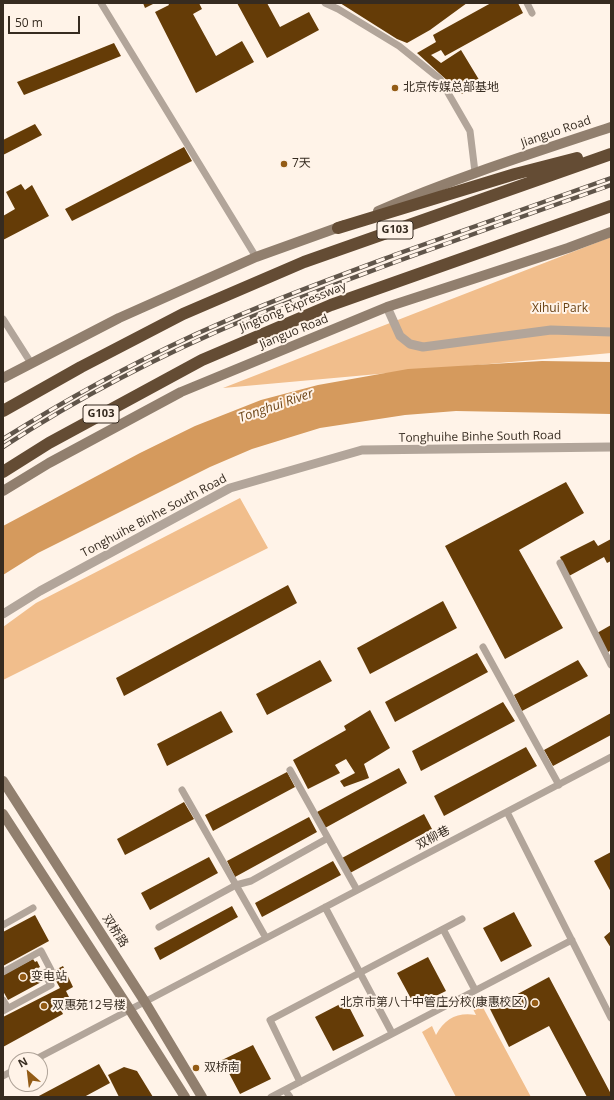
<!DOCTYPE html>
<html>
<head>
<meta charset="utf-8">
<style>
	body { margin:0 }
	#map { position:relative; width:614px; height:1100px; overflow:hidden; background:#fff3e8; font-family:"Open Sans",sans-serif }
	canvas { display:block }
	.frame { position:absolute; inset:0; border:4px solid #362b20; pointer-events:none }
	.north { position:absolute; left:8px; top:1052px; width:40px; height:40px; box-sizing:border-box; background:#fff3e8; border:1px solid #afa398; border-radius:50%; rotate:332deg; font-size:11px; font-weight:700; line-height:16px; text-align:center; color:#362b20 }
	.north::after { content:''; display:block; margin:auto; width:14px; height:18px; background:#935b15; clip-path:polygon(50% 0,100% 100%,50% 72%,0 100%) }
	.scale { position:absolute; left:8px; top:16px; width:72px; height:18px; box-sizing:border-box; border:2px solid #362b20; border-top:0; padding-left:5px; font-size:12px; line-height:14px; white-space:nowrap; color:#362b20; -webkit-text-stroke:3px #fff3e8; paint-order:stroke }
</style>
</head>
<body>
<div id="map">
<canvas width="614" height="1100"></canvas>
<div class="frame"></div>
<div class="north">N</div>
<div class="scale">50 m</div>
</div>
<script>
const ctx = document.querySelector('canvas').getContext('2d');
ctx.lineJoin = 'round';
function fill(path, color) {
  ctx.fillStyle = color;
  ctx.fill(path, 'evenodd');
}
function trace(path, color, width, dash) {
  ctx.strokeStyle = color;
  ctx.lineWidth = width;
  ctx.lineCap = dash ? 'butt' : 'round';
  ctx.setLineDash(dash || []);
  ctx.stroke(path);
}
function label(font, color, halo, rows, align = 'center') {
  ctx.font = font + ' "Open Sans","Noto Sans SC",sans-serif';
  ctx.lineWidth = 4;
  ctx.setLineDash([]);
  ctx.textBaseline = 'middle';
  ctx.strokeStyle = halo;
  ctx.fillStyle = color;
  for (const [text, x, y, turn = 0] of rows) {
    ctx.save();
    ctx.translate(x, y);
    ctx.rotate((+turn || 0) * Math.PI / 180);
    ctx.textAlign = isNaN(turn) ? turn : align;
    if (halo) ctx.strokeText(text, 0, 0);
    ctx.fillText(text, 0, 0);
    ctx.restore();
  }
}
const green = new Path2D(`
	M611,237V353L223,388Z
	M240,498L268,548L3,680V627L36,603Z
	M479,1000L531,1097H456L422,1032L432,1026L436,1035C445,1018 458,1012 476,1015L471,1005Z`);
const water = new Path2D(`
	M542,361L611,362V414L456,411L405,415L320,428L252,449L210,467L38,553L3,575V526L140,453L195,426L261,400L318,385L408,369Z`);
const building = new Path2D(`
	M143,3H155L145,8Z
	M168,3H199L202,9L193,14L216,56L242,41L254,62L196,93L155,12L169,5Z
	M237,3H267L280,27L309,12L319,30L267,58Z
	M340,3H467L430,30L407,43L397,39Z
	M491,3H518L523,13L445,56L441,50L431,55L441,63L461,50L481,83L462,94L417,53L436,42L433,35Z
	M114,43L121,56L24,95L17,82Z
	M35,124L42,135L3,155V140Z
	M184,147L192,161L72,221L65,209Z
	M21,184L25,190L32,185L49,216L3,240V216L15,209L6,192Z
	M566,482L584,513L519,550L563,628L505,659L445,546Z
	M611,539V561L607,563L604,557L569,576L560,557L594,540L598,546Z
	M288,585L297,603L124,696L116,678Z
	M443,601L457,628L370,674L357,648Z
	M611,625V650L607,653L597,633Z
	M477,653L488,672L395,722L385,702Z
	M320,660L332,681L267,715L256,694Z
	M578,660L588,676L522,711L514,695Z
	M503,702L515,721L421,771L412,751Z
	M370,710L390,748L364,764L369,778L344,787L340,781L355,773L346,759L335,765L340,773L308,789L293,760L346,730L344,726Z
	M221,711L233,732L167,766L157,744Z
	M611,713V735L553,766L544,750Z
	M526,747L537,766L444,816L434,796Z
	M399,768L407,783L325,828L317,812Z
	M287,772L295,787L213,831L205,815Z
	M184,802L194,819L125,855L117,839Z
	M424,814L432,829L350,873L342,858Z
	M309,817L317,832L235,877L227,861Z
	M611,852V892L594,861Z
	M209,857L218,873L150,910L141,893Z
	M333,861L341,875L262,917L255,903Z
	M232,906L238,917L160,960L154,948Z
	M514,912L532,946L501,962L483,928Z
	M35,915L49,941L3,966V932Z
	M611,931V948L604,937Z
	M428,957L446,991L415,1006L397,973Z
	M33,959L35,962L37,961L40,967L38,968L45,980L8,1000L3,991V975Z
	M63,966L73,987L66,991L69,997L64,1000L67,1004L60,1008L63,1014L3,1047V1017L60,988L51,972Z
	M549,977L611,1094V1097H587L549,1026L509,1047L490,1009Z
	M346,1001L364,1036L333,1051L315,1017Z
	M253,1045L271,1079L240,1094L222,1060Z
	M99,1064L110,1083L84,1097H37Z
	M124,1067L137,1071L153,1097H119L108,1075Z`);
const minor = new Path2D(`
	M101,3L256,257
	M325,3L338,9L399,46L440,79L470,131L475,172
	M527,3L532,13
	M3,319L31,363
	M560,563L611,665
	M483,647L559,785
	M290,770L357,890
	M182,790L266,938
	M507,812L611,1018
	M325,907L392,1033
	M3,925L33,908
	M159,927L236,885L251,881L328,838
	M443,929L475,990
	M3,972L41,951L51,970L44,973L51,985L3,1011
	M3,1000L8,1008
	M34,1060L611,757
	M3,1076L16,1069
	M300,1082L270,1020L462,919
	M285,1090L290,1097
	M271,1097L572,940`);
const tertiary = new Path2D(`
	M387,307L400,336L410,344L423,347L551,330L611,332
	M3,614L40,591L230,488L362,450L611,447`);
const secondary = new Path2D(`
	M378,211C454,178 533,153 611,127
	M3,378L119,318L256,257L345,225
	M3,491L49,463L181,392L387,307L568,248L611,232
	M3,781L145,1002L202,1097
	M3,814L130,1010L185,1097`);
const motorway = new Path2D(`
	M338,228L515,174L577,158
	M3,411L81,367L183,314L304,262L611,154
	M3,472L49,443L202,360L331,305L611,206`);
const rail = new Path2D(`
	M3,439C65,400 129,365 196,334C262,304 330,279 397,254C468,229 540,203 611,178
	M3,447C81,396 165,353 251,317C300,297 350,279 401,260C470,235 541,210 611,185`);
const markers = [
	[395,88,4,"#935b15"],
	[284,164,4,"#935b15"],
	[23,977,4,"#935b15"],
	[535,1003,4,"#935b15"],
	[44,1006,4,"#935b15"],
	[196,1068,4,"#935b15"]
];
const shields = [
	[395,230,36],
	[101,414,36]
];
const shieldNames = [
	["G103",395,230],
	["G103",101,414]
];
const poiNames = [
	["北京传媒总部基地",403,88],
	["7天",292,164],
	["变电站",31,977],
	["北京市第八十中管庄分校(康惠校区)",527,1003,"right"],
	["双惠苑12号楼",52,1006],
	["双桥南",204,1068]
];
const streetNames = [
	["Jianguo Road",556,132,-19],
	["Jingtong Expressway",293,307,-22],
	["Jianguo Road",294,332,-22],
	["Tonghuihe Binhe South Road",480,437,-1],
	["Tonghuihe Binhe South Road",154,516,-28],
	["双柳巷",433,838,-28],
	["双桥路",115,931,57]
];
const parkNames = [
	["Xihui Park",560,309]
];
const waterNames = [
	["Tonghui River",276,406,-19]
];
fill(green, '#f1be8c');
fill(water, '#d59a5d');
fill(building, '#653c07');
trace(minor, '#b2a59a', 7);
trace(tertiary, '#b2a59a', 9);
trace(secondary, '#917f6e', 10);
trace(motorway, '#644c34', 12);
trace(rail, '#60554a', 4.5);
trace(rail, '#fff3e8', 3, [9]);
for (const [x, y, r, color] of markers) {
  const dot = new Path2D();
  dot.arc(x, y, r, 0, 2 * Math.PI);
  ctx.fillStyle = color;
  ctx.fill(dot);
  trace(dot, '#fff3e8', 1.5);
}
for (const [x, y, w] of shields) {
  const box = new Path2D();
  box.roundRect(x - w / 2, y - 9, w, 18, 3);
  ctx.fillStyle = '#fff3e8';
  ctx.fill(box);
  trace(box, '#362b20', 1);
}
label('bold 11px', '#362b20', null, shieldNames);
label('12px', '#362b20', '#fff3e8', poiNames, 'left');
label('12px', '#362b20', '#fff3e8', streetNames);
label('12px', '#6a4213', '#fff3e8', parkNames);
label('italic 13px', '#70481a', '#fff3e8', waterNames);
</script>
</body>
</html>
